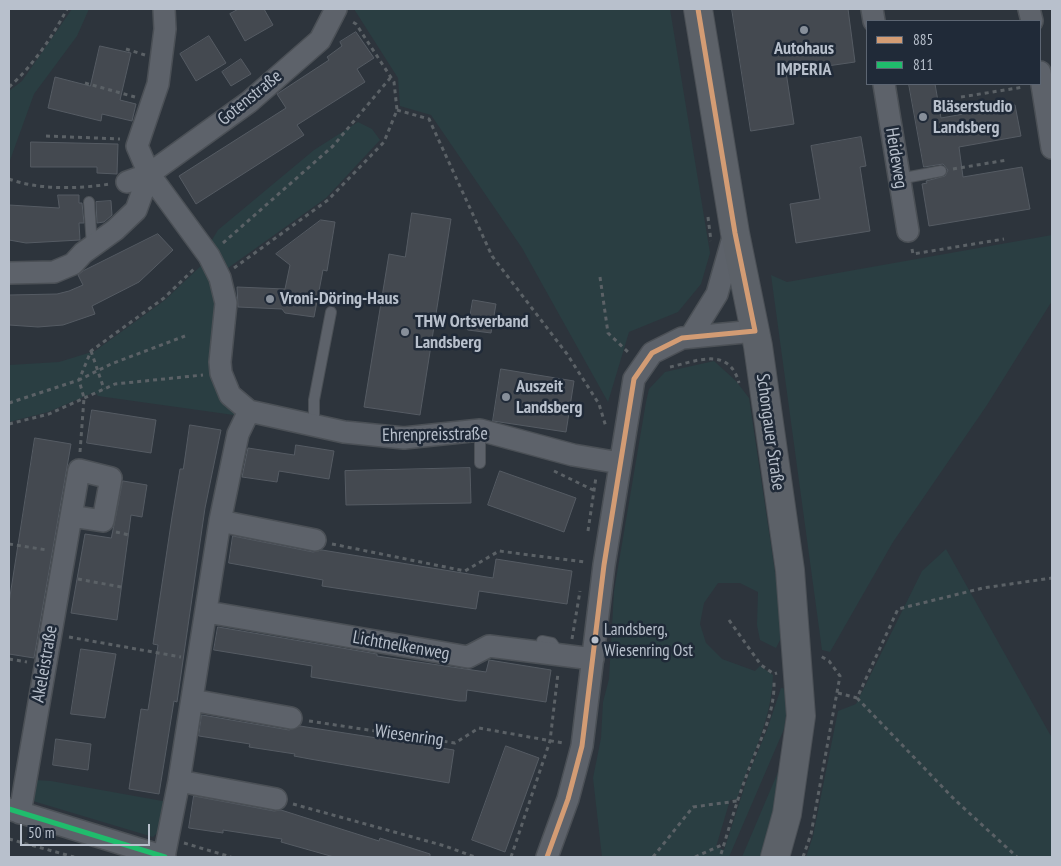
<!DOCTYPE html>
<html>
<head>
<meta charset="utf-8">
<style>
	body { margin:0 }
	#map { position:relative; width:1061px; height:866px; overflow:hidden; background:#2d343c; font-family:"PT Sans Narrow",sans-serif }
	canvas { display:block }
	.frame { position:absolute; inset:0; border:10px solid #b8c0cc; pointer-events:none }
	.legend { position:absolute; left:866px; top:20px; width:175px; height:65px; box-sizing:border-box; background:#202a38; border:1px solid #5d6673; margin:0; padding:6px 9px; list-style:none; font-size:15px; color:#b8c0cc }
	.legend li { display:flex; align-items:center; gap:10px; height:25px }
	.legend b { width:25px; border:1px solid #5d6673 }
	.scale { position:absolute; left:20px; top:824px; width:130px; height:22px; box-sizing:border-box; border:2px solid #b8c0cc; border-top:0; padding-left:6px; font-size:15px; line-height:18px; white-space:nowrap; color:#b8c0cc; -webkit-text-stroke:4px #202a38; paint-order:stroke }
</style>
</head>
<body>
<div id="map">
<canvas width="1061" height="866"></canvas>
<div class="frame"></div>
<ul class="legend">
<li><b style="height:6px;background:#d39c74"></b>885</li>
<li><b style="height:6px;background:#20bc6c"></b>811</li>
</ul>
<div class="scale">50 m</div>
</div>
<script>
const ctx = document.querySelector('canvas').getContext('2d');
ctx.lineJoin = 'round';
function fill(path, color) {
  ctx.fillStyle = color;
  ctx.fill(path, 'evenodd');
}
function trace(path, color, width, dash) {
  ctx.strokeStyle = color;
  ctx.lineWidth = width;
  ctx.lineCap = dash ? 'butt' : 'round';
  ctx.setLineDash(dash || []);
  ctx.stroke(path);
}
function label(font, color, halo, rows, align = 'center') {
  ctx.font = font + ' "PT Sans Narrow",sans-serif';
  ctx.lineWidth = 5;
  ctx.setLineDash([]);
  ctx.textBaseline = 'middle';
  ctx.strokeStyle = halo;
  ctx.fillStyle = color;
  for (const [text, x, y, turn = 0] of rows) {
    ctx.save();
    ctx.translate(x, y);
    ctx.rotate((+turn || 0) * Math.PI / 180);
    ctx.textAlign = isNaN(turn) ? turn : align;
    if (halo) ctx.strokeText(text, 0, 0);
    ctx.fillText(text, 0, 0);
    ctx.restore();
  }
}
const green = new Path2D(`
	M72,9H89L77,36L34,94L9,163V91L22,81Z
	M354,9H670L710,253L701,284L678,312L629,332L608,402L522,248L431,115L400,106L398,78Z
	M358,122L372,129L380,140L326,198L221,273L207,248L218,230L314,150Z
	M1052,235V301L987,405L893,542L830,652L822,650L771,275L787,282Z
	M207,260L221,333L241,416L98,396L95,392L48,412L9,422V365L59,362L95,351L165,300Z
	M714,361L736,381L749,398L784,632L776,648L760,640L757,625L758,592L740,583H718L704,603L700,624L706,643L722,659L755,671L760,666L773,675C772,720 751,757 737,799L730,800L716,847L724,850L750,770L767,730L781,688L790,689L784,729L729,857H602L593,778L601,738L603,702L609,679L614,591L646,402L649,389L665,372Z
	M946,549L1052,738V857H806L813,836L838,711L856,704L922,571Z
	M789,746L767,857H742Z
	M35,780L51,781L168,802L159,831L153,837L33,801Z`);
const building = new Path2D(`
	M239,9H264L273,25L245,41L230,14Z
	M732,9H848L855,62L786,72L794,124L751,131Z
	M356,32L374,58L357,69L365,82L297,125L304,135L196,204L179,176L286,108L277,94L329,60L327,57L342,46L340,42Z
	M209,36L226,63L196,81L180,54Z
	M100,46L131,53L120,100L136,104L132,121L102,114L101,121L48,108L55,77L90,86Z
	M241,59L251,74L231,86L222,72Z
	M909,84H935L941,118L1015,105L1021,136L959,147L963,177L1022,167L1030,209L929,226L922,184L927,183L926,181L945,176L948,170L943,164L924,167Z
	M861,137L866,166L860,167L870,231L796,243L790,204L820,199L811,146Z
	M31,142L118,144L117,174L97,173V167H31Z
	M58,195H79V203H82L84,223H79L80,240L26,243L9,240V205L59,208Z
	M111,201L112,215L104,222L97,223L96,202Z
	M412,213L451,219L420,415L364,407L389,254L405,257Z
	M321,220L335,222L327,271L323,270L314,317L285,313L282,309L238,307L237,287L285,289L290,265L276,254Z
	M158,234L173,250L139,282L92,306L95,314L63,325L38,327L9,325V295L57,294L69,291L83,285L78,275L83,271Z
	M473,300L496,304L491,333L468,330Z
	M501,369L574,381L566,432L493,421Z
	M92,410L156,420L151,453L87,443Z
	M190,425L221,430L205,508L177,702L174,701L159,794L129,789L141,709L148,710L158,645L153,644L172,517L180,469H183Z
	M35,438L71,444L34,658L9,654V603Z
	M296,445L334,451L329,479L279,471L277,482L242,477L248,448L294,455Z
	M470,468L471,503L346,505L345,471Z
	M500,471L576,498L564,532L488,505Z
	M123,481L147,485L142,517L131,515L117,620L71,613L85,534L111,538Z
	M233,536L313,552L322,550L493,578L496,559L572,571L567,604L479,591L476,609L322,586L323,580L229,563Z
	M218,627L377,654V656L486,672L489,660L551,670L546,702L467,690L466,701H459L311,677L312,666L214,650Z
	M81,649L116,654L105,718L71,714Z
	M202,715L289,730L300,726L454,750L449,783L310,759L294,756L295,754L249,747L250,744L199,736Z
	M56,739L91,744L88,770L53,765Z
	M506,746L539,758L505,852L472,840Z
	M194,796L274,811L281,810L379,841L380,838L430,854V857H334L281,842L282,839L223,830V833L189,828Z`);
const path = new Path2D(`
	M126,49L145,55
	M85,83L135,97
	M9,87C32,67 53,36 67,9
	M961,97L1024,87
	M397,110L429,119L492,256L567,354L599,404L606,427
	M46,136L120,139
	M953,169L1007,160
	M9,179C39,190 78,189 110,184
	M708,217L711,241
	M223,243L333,146L391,77
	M912,249L913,254L1004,239
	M234,268L328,200L384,142L397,110L394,82L356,24L351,21
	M600,277L608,333L630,354
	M91,351L104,389
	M670,367C697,361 729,346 739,383
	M9,403L79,380L91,351L164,298L194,269
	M9,424L49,414L115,384L203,375
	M80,452L84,398L79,380L111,364L185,336
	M554,471L593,490
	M588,531L596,477
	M116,532L129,535
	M9,544L47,550
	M332,544L465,571L499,551L585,562
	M78,579L121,587
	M729,620L761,665L774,674L777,673
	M69,637L181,657
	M572,639L580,591
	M9,659L27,662
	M838,693L857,698L898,609L983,588L1052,578
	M857,698L954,799L1017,857
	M309,721L455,743L479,728L563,743
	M293,804L445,846L475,857
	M9,839L74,857
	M184,843L231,857
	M721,854C730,825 738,797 749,769C760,740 775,713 774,681
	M511,857L550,741L558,673
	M653,857L693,807L737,801
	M695,857L724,844
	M803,857L811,834L840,676L829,661L819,655`);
const lane = new Path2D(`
	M899,179L941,171
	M89,202L92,246
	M314,426V400L331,312
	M480,463V430
	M542,641L552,643L560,654`);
const street = new Path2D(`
	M164,9L165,29L158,84L137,146L149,174L209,256L220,278L226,303L220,362L221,373L230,395L249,411L344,432L404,438L480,430L573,455L620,463
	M872,9L874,21
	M1029,9L1032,21
	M1040,72L1052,148
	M884,84L908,231
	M127,182L149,174L249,102L320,40L336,9
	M9,273L54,272L73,264L83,253L115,230L136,210L149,174
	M691,336L717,294L734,234
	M220,521L315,540
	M207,612L468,657L489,646L593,659
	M192,700L291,718
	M179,781L276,799
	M9,809L165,857
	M20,813L79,470L111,478L103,521L71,516
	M164,857L179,781L220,521L238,434L249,411
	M547,857L568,799L582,746L604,565L634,379L652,353L682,338L755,331`);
const secondary = new Path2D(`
	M698,9L735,233L758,346L790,570L801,716L787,814L775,857`);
const bus1 = new Path2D(`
	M547,857L568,799L582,746L604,565L634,379L652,353L682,338L755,331L735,233L698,9`);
const bus2 = new Path2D(`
	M9,809L165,857`);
const markers = [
	[804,30,5,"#878f9a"],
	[923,117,5,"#878f9a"],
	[270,299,5,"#878f9a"],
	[405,332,5,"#878f9a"],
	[506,397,5,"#878f9a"],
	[595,640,4.5,"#b8c0cc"]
];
const busNames = [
	["Landsberg,",604,630],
	["Wiesenring Ost",604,651]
];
const poiNames = [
	["Autohaus",804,49,"center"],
	["IMPERIA",804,70,"center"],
	["Bläserstudio",933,107],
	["Landsberg",933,128],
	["Vroni-Döring-Haus",280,299],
	["THW Ortsverband",415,322],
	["Landsberg",415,343],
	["Auszeit",516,387],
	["Landsberg",516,408]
];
const streetNames = [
	["Gotenstraße",250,98,-39],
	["Heideweg",896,158,81],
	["Schongauer Straße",770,432,82],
	["Ehrenpreisstraße",435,435,-1],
	["Lichtnelkenweg",401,646,10],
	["Akeleistraße",45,664,-80],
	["Wiesenring",409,736,8]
];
fill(green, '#2a3e42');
fill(building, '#444950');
trace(building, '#555b63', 1);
trace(lane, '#4b5056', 12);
trace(street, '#4b5056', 24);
trace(secondary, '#4b5056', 30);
trace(path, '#5b6166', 3, [4, 4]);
trace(lane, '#5d626a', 10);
trace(street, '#5d626a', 21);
trace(secondary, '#5c6168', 28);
trace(bus1, '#d39c74', 5);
trace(bus2, '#20bc6c', 5);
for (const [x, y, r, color] of markers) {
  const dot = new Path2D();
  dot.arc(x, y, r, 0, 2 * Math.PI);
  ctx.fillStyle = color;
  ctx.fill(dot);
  trace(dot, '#202a38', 2);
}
label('17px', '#b8c0cc', '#202a38', busNames, 'left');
label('bold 18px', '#b8c0cc', '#202a38', poiNames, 'left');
label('18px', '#b8c0cc', '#202a38', streetNames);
</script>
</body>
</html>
